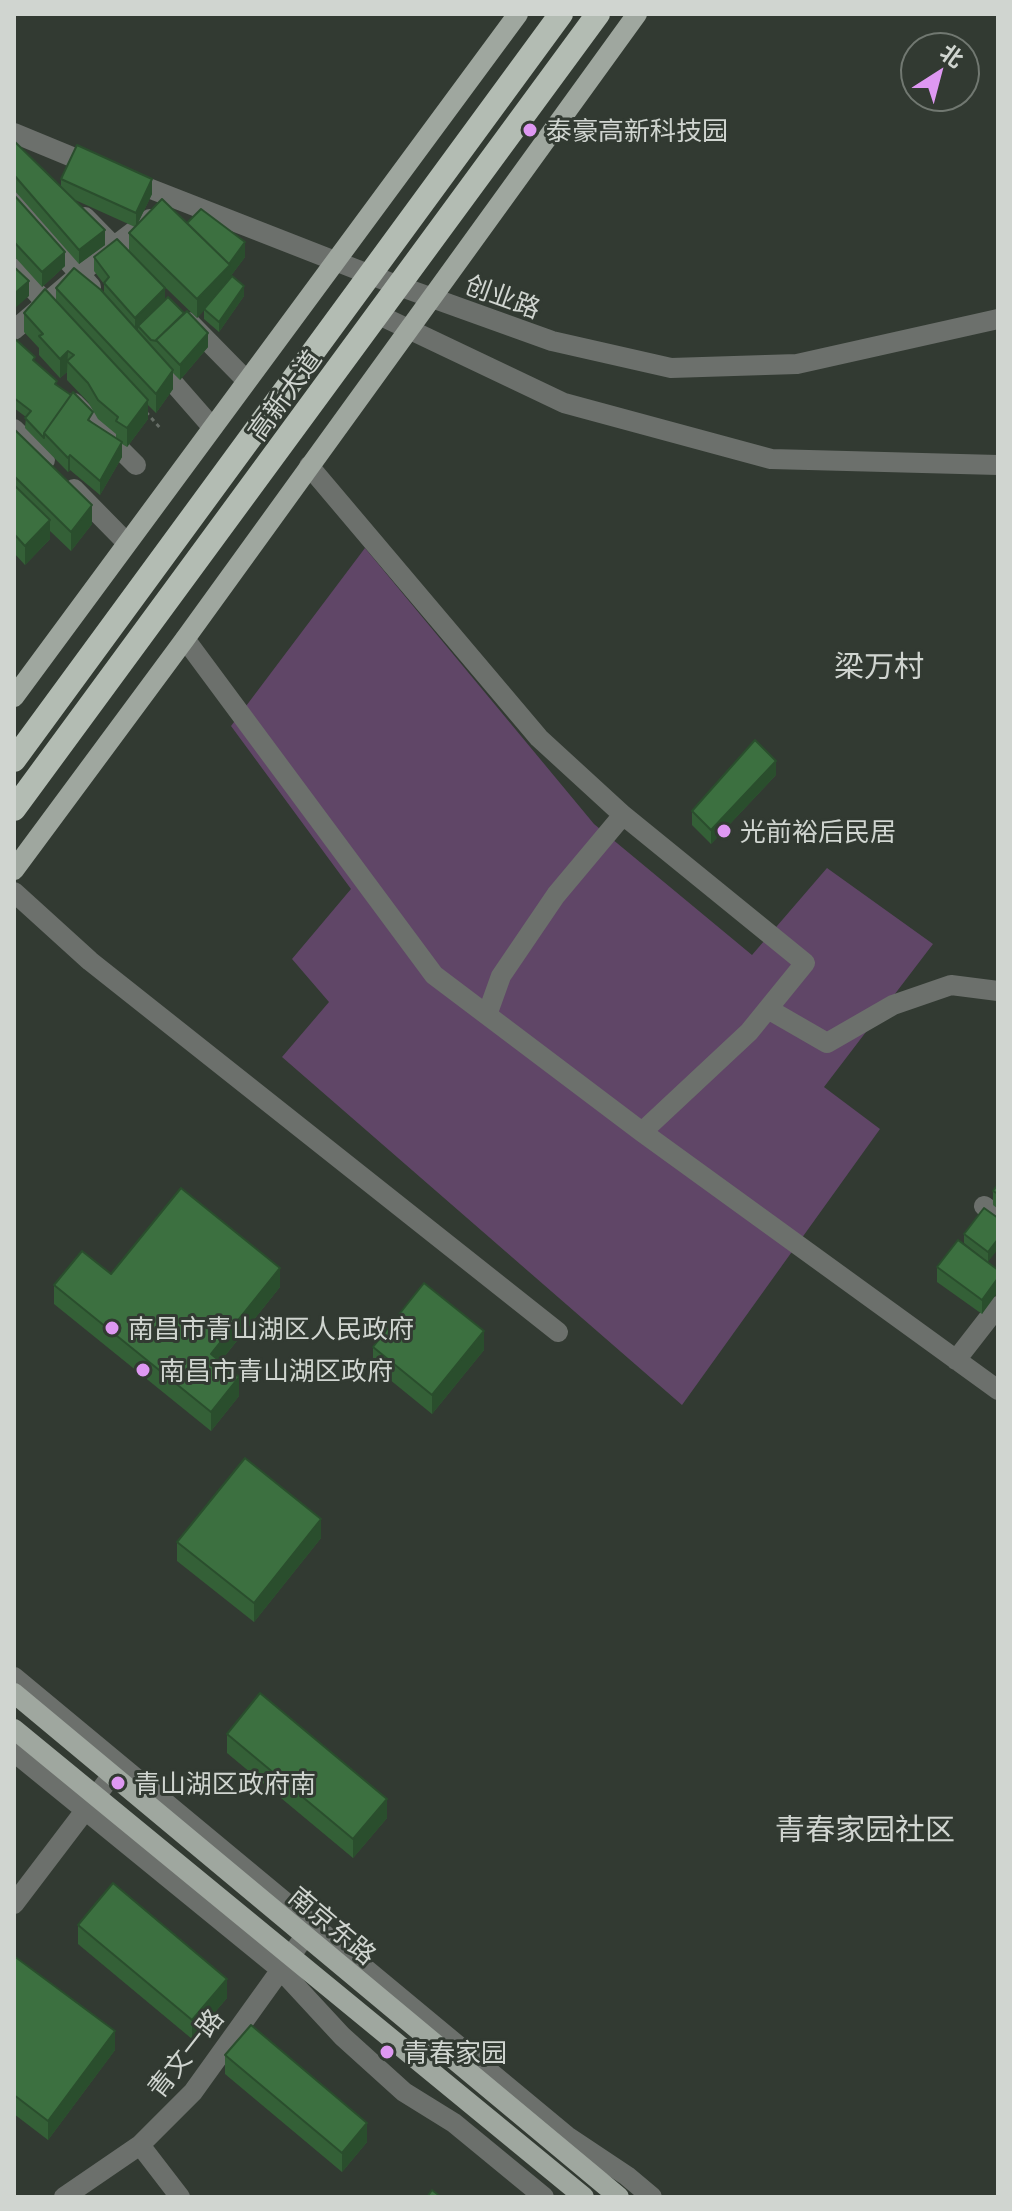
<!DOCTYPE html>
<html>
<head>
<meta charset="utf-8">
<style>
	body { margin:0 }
	#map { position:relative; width:1012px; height:2211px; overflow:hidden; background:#323a32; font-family:Georgia,"Noto Sans SC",serif }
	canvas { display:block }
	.frame { position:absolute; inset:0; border:16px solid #d0d5d0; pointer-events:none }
	.north { position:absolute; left:900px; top:32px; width:80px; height:80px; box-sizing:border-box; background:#323a32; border:2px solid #717871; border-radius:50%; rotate:36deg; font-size:22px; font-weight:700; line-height:32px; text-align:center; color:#d0d5d0 }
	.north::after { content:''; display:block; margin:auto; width:28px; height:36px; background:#de98f2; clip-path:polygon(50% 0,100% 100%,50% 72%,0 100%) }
</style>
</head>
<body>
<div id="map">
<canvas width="1012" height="2211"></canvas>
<div class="frame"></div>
<div class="north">北</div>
</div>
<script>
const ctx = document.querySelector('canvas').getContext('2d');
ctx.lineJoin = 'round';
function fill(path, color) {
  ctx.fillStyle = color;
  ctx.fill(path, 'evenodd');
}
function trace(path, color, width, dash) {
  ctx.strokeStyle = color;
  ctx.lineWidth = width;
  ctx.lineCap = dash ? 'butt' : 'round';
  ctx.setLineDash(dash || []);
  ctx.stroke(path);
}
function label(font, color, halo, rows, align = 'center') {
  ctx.font = font + ' Georgia,"Noto Sans SC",serif';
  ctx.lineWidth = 6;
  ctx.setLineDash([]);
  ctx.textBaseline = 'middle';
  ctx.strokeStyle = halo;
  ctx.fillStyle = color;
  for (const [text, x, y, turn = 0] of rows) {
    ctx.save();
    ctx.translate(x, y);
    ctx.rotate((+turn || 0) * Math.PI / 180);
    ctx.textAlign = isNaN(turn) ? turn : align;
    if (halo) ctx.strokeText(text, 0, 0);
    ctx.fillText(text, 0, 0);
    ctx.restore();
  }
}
const green = new Path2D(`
	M365,548L594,824L752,955L827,868L933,944L824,1087L880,1129L682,1405L282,1057L329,1002L292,959L351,889L231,726Z`);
const path = new Path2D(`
	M146,412L161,429`);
const minor = new Path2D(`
	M14,133L94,166
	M128,180L399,286L552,341L671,368L797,364L998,319
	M14,200L91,287
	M85,217L130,263
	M14,268L46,303
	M379,315L564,403L771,459L998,465
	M189,322L246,380
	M14,330L100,257L150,219
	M156,363L212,427
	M74,403L136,465
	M14,429L45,460
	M309,466L539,738L623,815L805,963L749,1032L642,1132
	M74,489L127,543
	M185,639L434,975L642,1132L998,1390
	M14,892L90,961L558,1332
	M768,1009L827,1043L893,1005L951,985L998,991
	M487,1015L501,976L556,895L623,815
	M984,1206L998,1216
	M956,1360L998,1306
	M14,1677L567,2136L627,2176L652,2197
	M14,1752L280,1969L342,2036L404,2092L454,2123L544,2197
	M14,1904L112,1775
	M64,2197L140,2145
	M180,2197L140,2145L193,2092L305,1936`);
const major = new Path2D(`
	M14,697L518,14
	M14,870L185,639L637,14
	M14,1693L619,2197
	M14,1729L584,2197`);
const highway = new Path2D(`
	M14,760L561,14
	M14,809L598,14`);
const wall = new Path2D(`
	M14,141L61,187V179L152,194L137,225L187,223L245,257L230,277L244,296L219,332L204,319V310L197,318L137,260L165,300L208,347L180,380L173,373V389L156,413L148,405V419L127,447L122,444V457L100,495L70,470L68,472L25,428L26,417L14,408V338L35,362L93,423L116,438V434L98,419L88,402L67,380V372L60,378L39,355V348L24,332V313L56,301V288L104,293V284L94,271V257L129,252V233L135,227L73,199L105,245L79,264L14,190Z
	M14,195L65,266L42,287L14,256Z
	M14,429L92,524L71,551L50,531V539L25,565L14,553Z
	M776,775L711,844L692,825V811Z
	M998,1184V1209L993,1205V1191Z
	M998,1218L988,1262L964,1243V1234Z
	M937,1267L998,1270L982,1314L937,1282Z
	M111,1274L280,1287L220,1362L239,1396L211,1431L54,1304V1285Z
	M373,1347L484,1350L432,1414L373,1366Z
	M321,1538L254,1622L177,1561V1542Z
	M227,1734L387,1818L353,1858L227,1753Z
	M78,1925L227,1998L192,2039L78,1944Z
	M14,1956L115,2050L48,2140L14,2114Z
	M225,2055L367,2142L342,2172L225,2074Z`);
const shadedWall = new Path2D(`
	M152,179V194L136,227V213Z
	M105,230V245L79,264V250Z
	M245,242V257L230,277V284L197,318V299L227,266Z
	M65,252V266L42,287V272Z
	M29,281V296L14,309V294Z
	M244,286V296L219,332V322Z
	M165,288V303L138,326V330L135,332V318Z
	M208,333V347L180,380V365Z
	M68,351L67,372L60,378V359Z
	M173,370V389L156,413V394Z
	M148,400V419L127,447V428Z
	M122,442V457L100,495V481Z
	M70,455V470L68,472V458Z
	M92,505V524L71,551V532Z
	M50,520V539L25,565V546Z
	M776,761V775L711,844V830Z
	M998,1239V1249L988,1262V1252Z
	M280,1268V1287L211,1373V1354Z
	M998,1278V1292L982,1314V1300Z
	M484,1331V1350L432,1414V1395Z
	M239,1377V1396L211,1431V1412Z
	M321,1519V1538L254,1622V1603Z
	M387,1799V1818L353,1858V1839Z
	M227,1979V1998L192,2039V2020Z
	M115,2031V2050L48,2140V2121Z
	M367,2123V2142L342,2172V2153Z`);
const building = new Path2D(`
	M14,141L105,230L79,250L14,175Z
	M77,145L152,179L136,213L61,179Z
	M14,195L65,252L42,272L14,242Z
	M162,199L230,265L197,299L129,233Z
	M201,209L245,242L229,264L187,223Z
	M117,239L165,288L135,318L104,283L109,277L94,257Z
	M14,267L29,281L14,294Z
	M74,268L101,290L173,370L156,394L56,288Z
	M232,276L244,286L219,322L204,309Z
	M45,289L148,400L127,428L116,421L118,417L98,400L88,383L67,361L74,355L68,351L60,359L39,336L43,334L24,313Z
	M168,297L184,313L156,340L157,341L151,340L138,326Z
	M187,311L208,333L180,365L156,340Z
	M14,338L35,357L33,360L57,381L55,384L71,395L44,433V438L25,418L31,411L14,398Z
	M73,392L93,412L88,420L122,442L100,481L70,455L68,458L44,433Z
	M14,429L92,505L71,532L14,476Z
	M14,485L50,520L25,546L14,534Z
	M755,740L776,761L711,830L692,811Z
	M998,1184V1194L993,1191Z
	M181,1188L280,1268L211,1354L239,1377L211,1412L54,1285L82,1251L111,1274Z
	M984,1208L998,1218V1239L988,1252L964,1234Z
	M958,1240L998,1270V1278L982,1300L937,1267Z
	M424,1283L484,1331L432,1395L373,1347Z
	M245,1458L321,1519L254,1603L177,1542Z
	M260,1693L387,1799L353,1839L227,1734Z
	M113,1883L227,1979L192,2020L78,1925Z
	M14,1956L115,2031L48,2121L14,2095Z
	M251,2025L367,2123L342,2153L225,2055Z
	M432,2190L441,2197H427Z`);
const markers = [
	[530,130,8,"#de98f2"],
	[724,831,8,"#de98f2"],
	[112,1328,8,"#de98f2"],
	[143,1370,8,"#de98f2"],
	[118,1783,8,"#de98f2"],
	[387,2052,8,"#de98f2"]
];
const poiNames = [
	["泰豪高新科技园",546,130],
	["光前裕后民居",740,831],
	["南昌市青山湖区人民政府",128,1328],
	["南昌市青山湖区政府",159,1370],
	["青山湖区政府南",134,1783],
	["青春家园",403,2052]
];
const streetNames = [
	["创业路",503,296,20],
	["高新大道",284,395,-54],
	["南京东路",333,1925,40],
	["青文一路",185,2053,-52]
];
const quarterNames = [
	["梁万村",879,666],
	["青春家园社区",865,1829]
];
fill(green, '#604667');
trace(path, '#676e67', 3, [4, 4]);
trace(minor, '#6c706c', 20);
trace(major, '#9fa79f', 20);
trace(highway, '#b3bcb3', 24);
fill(wall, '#346037');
fill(shadedWall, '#2a4e2d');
fill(building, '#3c7040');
trace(building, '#2a4e2d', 2);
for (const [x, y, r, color] of markers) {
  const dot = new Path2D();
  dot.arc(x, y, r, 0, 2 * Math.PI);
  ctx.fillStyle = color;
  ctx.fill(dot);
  trace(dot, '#323a32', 3);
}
label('26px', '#d0d5d0', '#323a32', poiNames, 'left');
label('26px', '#d0d5d0', '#323a32', streetNames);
label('30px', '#d0d5d0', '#323a32', quarterNames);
</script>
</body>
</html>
